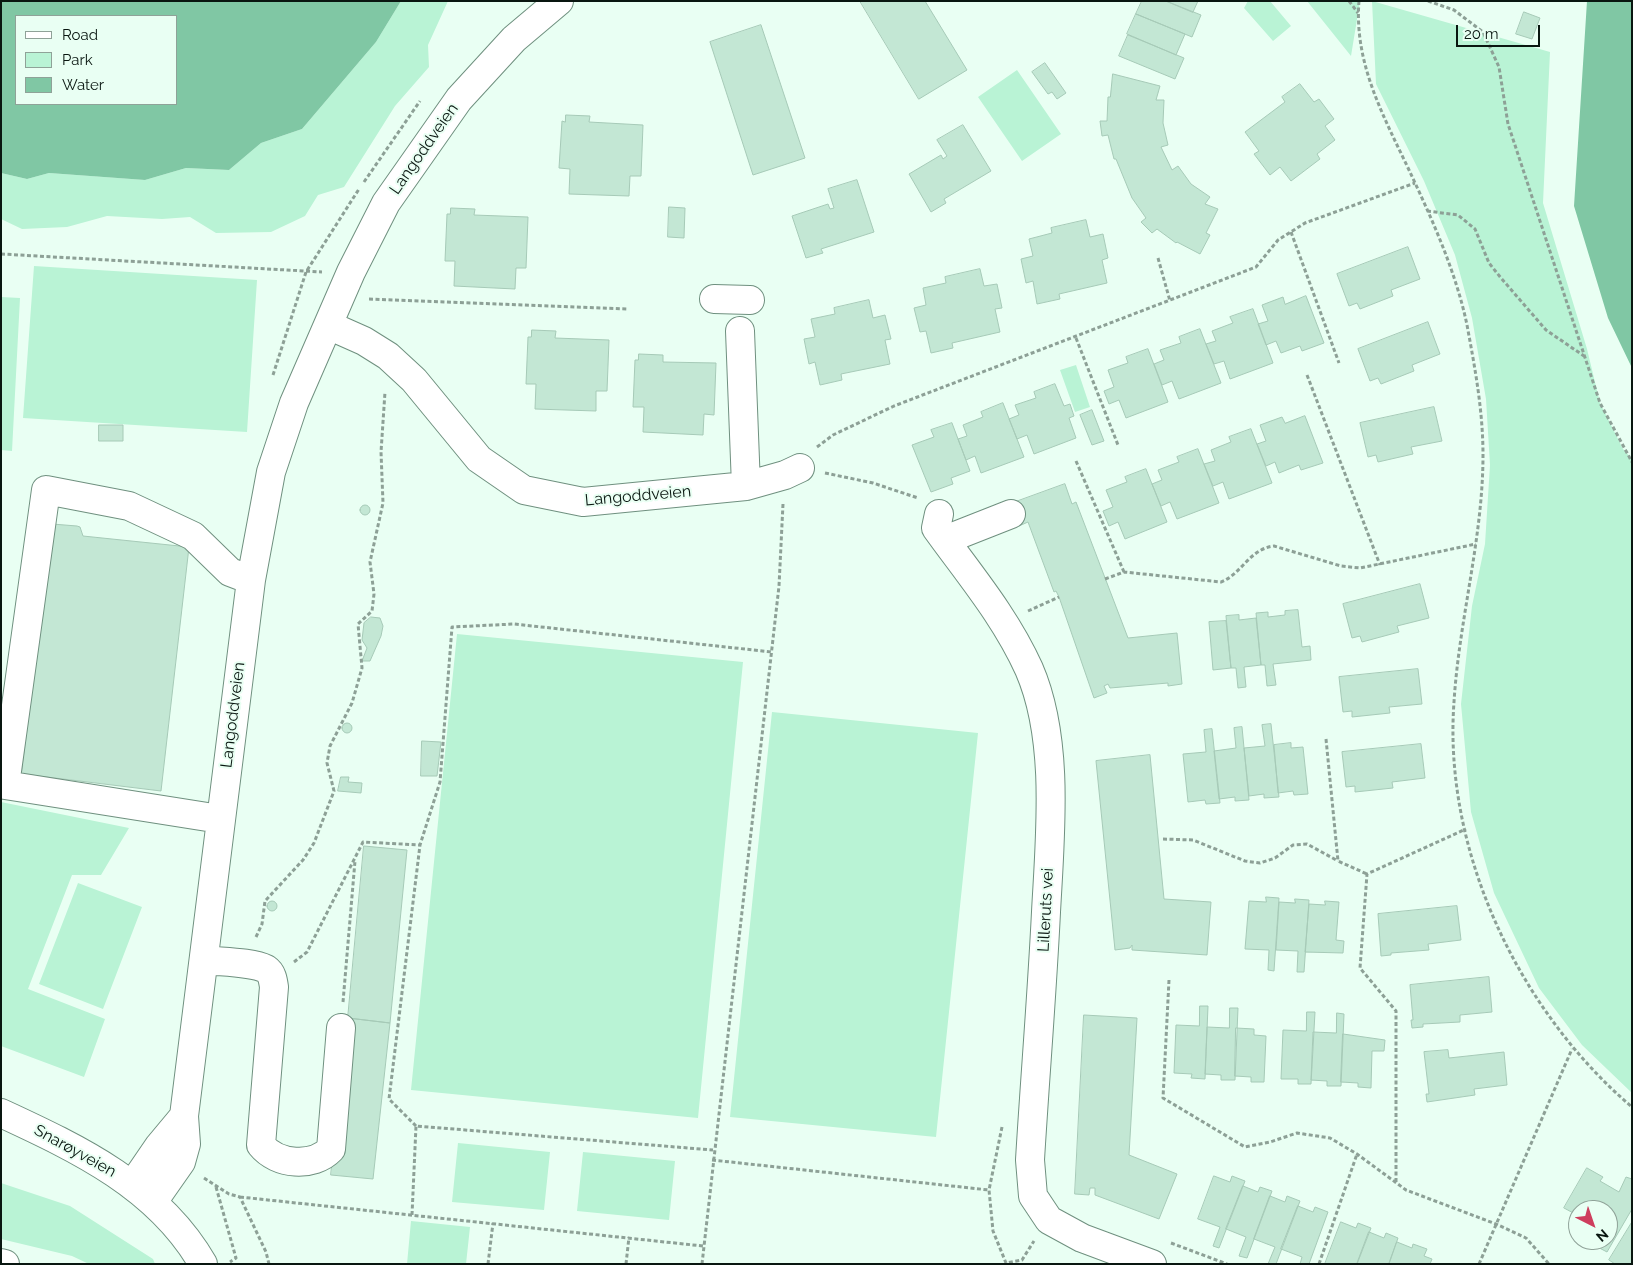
<!DOCTYPE html>
<html>
<head>
<meta charset="utf-8">
<style>
	body { margin:0 }
	#map { position:relative; width:1633px; height:1265px; overflow:hidden; background:#e9fff3; font-family:Raleway,sans-serif }
	canvas { display:block }
	.frame { position:absolute; inset:0; border:2px solid #091610; pointer-events:none }
	.legend { position:absolute; left:15px; top:15px; width:162px; height:90px; box-sizing:border-box; background:#e9fff3; border:1px solid #8fa298; margin:0; padding:6px 9px; list-style:none; font-size:15px; color:#091610 }
	.legend li { display:flex; align-items:center; gap:10px; height:25px }
	.legend b { width:25px; border:1px solid #8fa298 }
	.north { position:absolute; left:1568px; top:1200px; width:50px; height:50px; box-sizing:border-box; background:#e9fff3; border:1px solid #8fa298; border-radius:50%; rotate:139deg; font-size:14px; font-weight:700; line-height:20px; text-align:center; color:#091610 }
	.north::after { content:''; display:block; margin:auto; width:18px; height:22px; background:#ce3e5d; clip-path:polygon(50% 0,100% 100%,50% 72%,0 100%) }
	.scale { position:absolute; left:1456px; top:25px; width:84px; height:22px; box-sizing:border-box; border:2px solid #091610; border-top:0; padding-left:6px; font-size:15px; line-height:18px; white-space:nowrap; color:#091610; -webkit-text-stroke:4px #e9fff3; paint-order:stroke }
</style>
</head>
<body>
<div id="map">
<canvas width="1633" height="1265"></canvas>
<div class="frame"></div>
<ul class="legend">
<li><b style="height:6px;background:#fff"></b>Road</li>
<li><b style="height:14px;background:#b9f3d5"></b>Park</li>
<li><b style="height:14px;background:#80c7a4"></b>Water</li>
</ul>
<div class="north">N</div>
<div class="scale">20 m</div>
</div>
<script>
const ctx = document.querySelector('canvas').getContext('2d');
ctx.lineJoin = 'round';
function fill(path, color) {
  ctx.fillStyle = color;
  ctx.fill(path, 'evenodd');
}
function trace(path, color, width, dash) {
  ctx.strokeStyle = color;
  ctx.lineWidth = width;
  ctx.lineCap = dash ? 'butt' : 'round';
  ctx.setLineDash(dash || []);
  ctx.stroke(path);
}
function label(font, color, halo, rows, align = 'center') {
  ctx.font = font + ' Raleway,sans-serif';
  ctx.lineWidth = 4;
  ctx.setLineDash([]);
  ctx.textBaseline = 'middle';
  ctx.strokeStyle = halo;
  ctx.fillStyle = color;
  for (const [text, x, y, turn = 0] of rows) {
    ctx.save();
    ctx.translate(x, y);
    ctx.rotate((+turn || 0) * Math.PI / 180);
    ctx.textAlign = isNaN(turn) ? turn : align;
    if (halo) ctx.strokeText(text, 0, 0);
    ctx.fillText(text, 0, 0);
    ctx.restore();
  }
}
const green = new Path2D(`
	M401,1H448L428,45L429,67L395,106L344,187L318,195L305,216L271,232L216,233L190,217L162,219L107,216L67,227L22,229L1,219V173L27,179L49,173L145,180L186,168L229,170L261,143L302,129L376,42Z
	M1248,1H1270L1291,26L1273,41L1244,8Z
	M1307,1H1360L1351,56Z
	M1372,1L1550,52L1543,203L1587,349L1600,403L1623,449L1632,459V1093L1582,1045L1539,988L1494,893L1471,812L1461,704L1472,606L1485,544L1490,465L1486,399L1472,318L1455,255L1424,181L1376,84Z
	M1017,70L1061,134L1022,161L978,97Z
	M34,266L257,280L247,432L23,418Z
	M1,297L20,298L12,451L1,450Z
	M1076,365L1090,407L1075,412L1060,370Z
	M457,634L743,662L698,1118L411,1090Z
	M772,712L978,733L936,1137L730,1117Z
	M1,802L129,828L101,875H72L28,989L105,1019L84,1077L1,1046Z
	M78,883L142,907L103,1009L39,984Z
	M458,1143L550,1152L544,1210L452,1202Z
	M583,1152L675,1161L669,1220L577,1211Z
	M1,1183L70,1206L153,1259L155,1264H89L72,1256L1,1239Z
	M411,1221L470,1227L466,1264H407Z`);
const water = new Path2D(`
	M1,1H401L376,42L302,129L261,143L229,170L186,168L145,180L49,173L27,179L1,173ZM16,16H176V104H16Z
	M1587,1H1632V368L1608,318L1574,206Z`);
const building = new Path2D(`
	M860,1H925L967,70L919,99Z
	M1142,1H1166L1201,15L1192,37L1136,14Z
	M1166,1H1198L1193,12Z
	M1524,12L1540,18L1532,39L1516,34Z
	M1136,14L1185,34L1176,55L1127,34Z
	M761,25L805,158L753,175L710,42Z
	M1128,35L1184,58L1175,79L1119,56Z
	M1045,63L1066,93L1057,99L1052,92L1048,94L1032,72Z
	M1113,74L1160,86L1156,100H1164L1163,123L1168,145L1161,147L1172,170L1178,166L1191,184L1210,197L1205,204L1218,209L1206,233L1210,235L1200,254L1177,242L1176,243L1157,229L1152,233L1141,222L1146,218L1132,198L1116,159H1114L1108,135L1102,136L1100,121H1107L1108,97H1110Z
	M1300,84L1314,102L1319,99L1334,119L1325,126L1335,140L1317,154L1320,159L1291,181L1280,167L1270,175L1254,154L1259,151L1245,132L1285,102L1282,97Z
	M566,115L590,116L589,122L643,125L641,176H630L629,196L569,194L570,169L559,168L562,121L565,122Z
	M963,125L991,171L944,199L946,203L931,212L909,174L941,155L943,159L947,156L937,140Z
	M857,180L874,232L821,249L823,253L806,258L792,216L828,204L830,209L834,208L828,189Z
	M669,207L685,208L684,238L668,237Z
	M451,208L475,209L474,215L528,217L526,268H516L515,289L454,286L455,261H445L447,214H450Z
	M1086,220L1090,237L1103,234L1108,258L1102,260L1107,283L1059,294L1060,299L1037,304L1033,281L1026,283L1021,259L1033,256L1029,239L1052,233L1051,228Z
	M1408,247L1420,279L1391,290L1393,296L1360,309L1357,303L1349,306L1337,274Z
	M980,269L984,286L997,284L1002,308L995,309L1000,332L952,343L953,348L931,353L926,331L920,332L914,308L926,305L923,288L946,283L945,277Z
	M1306,296L1324,343L1302,351L1300,346L1281,353L1276,341L1266,345L1258,324L1268,321L1262,305L1283,297L1285,304Z
	M869,300L873,318L885,315L891,339L885,340L890,364L841,374L842,380L820,385L815,362L809,364L804,339L815,337L811,319L835,314L834,308Z
	M1253,309L1273,363L1230,379L1224,361L1214,364L1206,344L1216,341L1212,331L1233,323L1230,317Z
	M1428,322L1440,354L1412,365L1414,371L1381,384L1378,378L1370,381L1358,349Z
	M1200,329L1221,383L1179,399L1172,381L1162,385L1154,364L1164,360L1160,350L1181,343L1179,337Z
	M532,330L556,331L555,338L609,340L607,391H596V411L535,409L536,384H526L528,337H531Z
	M1148,349L1168,402L1126,418L1119,400L1109,404L1104,391L1114,387L1108,370L1128,363L1126,357Z
	M639,354L663,355V362L716,363L714,415L704,414L703,435L643,432L644,407H633L635,360H638Z
	M1055,384L1064,406L1070,404L1074,416L1069,418L1076,438L1034,454L1027,435L1017,439L1009,419L1019,415L1015,405L1036,398L1034,392Z
	M1003,403L1024,457L981,473L975,456L966,460L958,439L967,436L963,425L983,417L981,412Z
	M1434,407L1442,441L1411,447L1413,454L1378,462L1376,455L1368,457L1360,423Z
	M1092,410L1104,441L1092,445L1080,415Z
	M1305,416L1323,463L1301,470L1299,465L1279,473L1275,462L1266,466L1257,444L1266,441L1260,425L1282,417L1285,423Z
	M952,423L970,471L951,478L953,484L931,492L912,445L934,437L931,430Z
	M99,425H123V441H99Z
	M1251,429L1272,483L1229,499L1223,482L1213,486L1204,464L1215,461L1211,450L1231,442L1229,437Z
	M1198,449L1219,503L1177,519L1170,502L1161,506L1152,484L1162,480L1158,470L1179,462L1177,457Z
	M1146,469L1167,522L1125,539L1118,522L1109,526L1103,511L1113,507L1106,490L1127,482L1125,477Z
	M1065,484L1072,504L1076,502L1128,638L1177,633L1182,684L1168,686V683L1110,688L1108,684L1104,686L1107,693L1094,698L1059,597L1056,591L1054,592L1028,522L1019,526L1010,504Z
	M360 510a5 5 0 1 1 10 0a5 5 0 1 1-10 0Z
	M52,524L77,526L80,527L83,536L189,547L161,791L22,774Z
	M1420,584L1429,618L1397,626L1399,632L1362,642L1360,636L1352,638L1343,604Z
	M1298,610L1302,647L1310,646L1311,660L1273,664L1276,685L1267,686L1265,665H1261L1256,613L1268,612V617L1285,615V611Z
	M1239,615V620L1256,618L1261,665L1244,667L1246,687L1238,688L1236,668H1231L1226,616Z
	M371,617L380,618L383,626L381,636L370,661H362L367,648L362,640L364,623Z
	M1226,621L1231,668L1213,670L1209,622Z
	M1418,669L1422,704L1389,707L1390,713L1352,717V711L1343,712L1339,677Z
	M342 728a5 5 0 1 1 10 0a5 5 0 1 1-10 0Z
	M1271,724L1279,797L1264,798V794L1249,796L1244,748L1265,746L1262,725Z
	M1242,727L1249,800L1235,801V797L1219,799L1214,751L1236,748L1234,728Z
	M1212,729L1220,803L1206,804L1205,800L1188,802L1183,754L1206,752L1204,730Z
	M422,741L441,742L437,776H421Z
	M1291,743V748L1303,747L1308,794L1294,795L1293,791L1278,793L1274,745Z
	M1421,744L1425,778L1392,782L1393,788L1355,792V786L1346,787L1342,752Z
	M1150,755L1164,899L1211,902L1207,955L1132,950V945L1130,948L1115,950L1096,761Z
	M341,777H349L348,782L362,783L361,793L338,791Z
	M364,846L407,850L390,1023L348,1018Z
	M1266,897L1279,898L1274,971L1268,970L1269,950L1245,949L1249,901L1266,902Z
	M1295,899L1309,900L1304,972H1297L1298,951L1276,950L1279,902L1295,903Z
	M267 906a5 5 0 1 1 10 0a5 5 0 1 1-10 0Z
	M1325,901L1339,902L1336,940L1344,941L1343,953L1305,952L1309,904L1325,905Z
	M1457,906L1461,940L1428,944L1429,950L1391,953V955L1381,956L1378,914Z
	M1489,977L1492,1012L1460,1015V1022L1423,1024V1027L1412,1028L1411,1020H1413L1410,985Z
	M1200,1006H1208L1205,1079L1191,1078L1192,1074L1174,1073L1176,1025L1199,1026Z
	M1230,1008H1238L1235,1080H1221V1075L1205,1074L1207,1027L1229,1028Z
	M1307,1012H1315L1311,1084H1298V1079H1281L1283,1030L1306,1031Z
	M1337,1013L1344,1014L1341,1086H1327V1081L1311,1080L1313,1032L1336,1033Z
	M1084,1015L1137,1018L1129,1155L1177,1174L1159,1219L1095,1195V1188H1090L1089,1195L1075,1194Z
	M348,1018L390,1023L373,1179L331,1175Z
	M1236,1028L1254,1029V1035L1266,1036L1264,1082H1251V1077L1235,1076Z
	M1343,1034L1385,1040L1384,1051H1372L1371,1088L1358,1087V1083L1341,1082Z
	M1448,1050L1449,1058L1504,1052L1507,1085L1474,1089L1475,1095L1427,1102L1426,1094H1429L1424,1052Z
	M1587,1168L1603,1177L1600,1181L1619,1192L1626,1177L1632,1179V1209L1607,1252L1590,1243L1591,1240H1608V1210H1578V1221L1575,1219L1577,1215L1564,1208Z
	M1214,1176L1230,1182L1232,1176L1245,1181L1219,1248L1213,1246L1220,1227L1198,1219Z
	M1243,1186L1258,1192L1260,1187L1272,1191L1247,1258L1239,1256L1246,1237L1226,1229Z
	M1270,1196L1285,1202L1287,1196L1300,1201L1276,1264H1268L1275,1247L1254,1239Z
	M1298,1206L1313,1212L1315,1207L1328,1212L1309,1264H1300L1302,1257L1281,1249Z
	M1341,1222L1356,1228L1358,1223L1371,1228L1357,1264H1325Z
	M1632,1222V1264H1615L1609,1260Z
	M1369,1232L1384,1238L1386,1233L1398,1238L1389,1264H1357Z
	M1397,1242L1412,1248L1413,1244L1427,1249L1424,1256L1432,1259L1430,1264H1389Z`);
const path = new Path2D(`
	M1349,1L1358,13
	M1359,1C1354,63 1383,115 1409,170C1432,219 1456,272 1467,325C1475,368 1483,411 1483,455C1483,538 1459,620 1454,702C1443,851 1519,1011 1632,1107
	M1428,1L1454,10L1483,32L1499,67L1508,124L1600,403L1632,462
	M364,182L420,101
	M1427,211L1458,215L1475,229L1489,263L1501,278L1546,330L1584,356
	M1291,232L1339,363
	M1,254L322,272
	M1158,258L1170,301
	M369,299L628,309
	M1076,338L1118,445
	M273,375L306,272L359,189
	M1307,375L1380,565
	M817,447L833,435L894,406L1256,267L1278,240L1305,223L1415,183
	M1076,461L1124,572
	M825,473L873,483L918,498
	M1105,579L1124,572L1221,582C1242,574 1249,549 1274,546L1341,566L1360,568L1476,544
	M1028,611L1059,597
	M1326,739L1338,861L1367,874
	M1163,839L1193,840L1245,861L1260,863L1275,858L1293,845L1307,844L1338,861
	M256,937L262,924L265,901L303,860L314,843L334,791L327,763L330,746L352,703L362,668L358,624L372,611L374,594L370,562L383,503L381,452L385,392
	M294,962L307,952L363,842L420,845
	M1169,980L1163,1098L1245,1147L1270,1142L1297,1133L1330,1138L1357,1154L1406,1190L1496,1224L1526,1238L1549,1264
	M343,1002L355,861
	M416,1126L389,1099L420,845L440,782L452,627L514,624L772,652
	M1002,1127L989,1190L993,1231L1006,1263L1022,1260L1034,1241
	M712,1160L989,1190
	M204,1178L229,1194L240,1197L266,1252L269,1264
	M1396,1182V1011L1360,968L1367,874L1466,829
	M216,1187L236,1258L230,1262
	M240,1197L703,1246
	M412,1215L416,1126L713,1150
	M1171,1243L1227,1264
	M488,1264L493,1223
	M626,1264L629,1237
	M702,1264L779,586L783,504
	M1319,1264L1357,1154
	M1479,1264L1572,1049`);
const minor = new Path2D(`
	M714,299L750,300
	M328,325L364,341L388,356L414,380L479,459L524,490L583,502L746,486L785,475L800,468
	M740,331L746,486
	M939,514L936,528C969,574 1005,616 1029,669C1060,740 1050,836 1046,912C1042,994 1035,1077 1030,1160L1033,1196L1049,1220L1082,1238L1152,1264
	M945,540L1011,514
	M220,819L5,785L46,490L129,506L193,536L230,572L251,580
	M205,960C221,962 252,962 266,969C272,973 273,980 274,987L261,1145C277,1165 313,1168 331,1149L341,1028
	M1,1113C79,1149 159,1187 203,1264
	M133,1184L159,1146L184,1116
	M153,1202L181,1162L186,1144L184,1116L251,580L271,472L294,403L351,272L386,203L459,99L514,39L559,1
	M1,1263L5,1264`);
const streetNames = [
	["Langoddveien",424,149,-55],
	["Langoddveien",638,496,-5],
	["Langoddveien",233,715,-83],
	["Lilleruts vei",1046,910,-87],
	["Snarøyveien",75,1151,29]
];
fill(green, '#b9f3d5');
fill(water, '#80c7a4');
fill(building, '#c3e7d4');
trace(building, '#a6cab7', 1);
trace(minor, '#6f907f', 30);
trace(path, '#8da096', 3, [4, 2.5]);
trace(minor, '#fff', 28);
label('16px', '#091610', '#e9fff3', streetNames);
</script>
</body>
</html>
